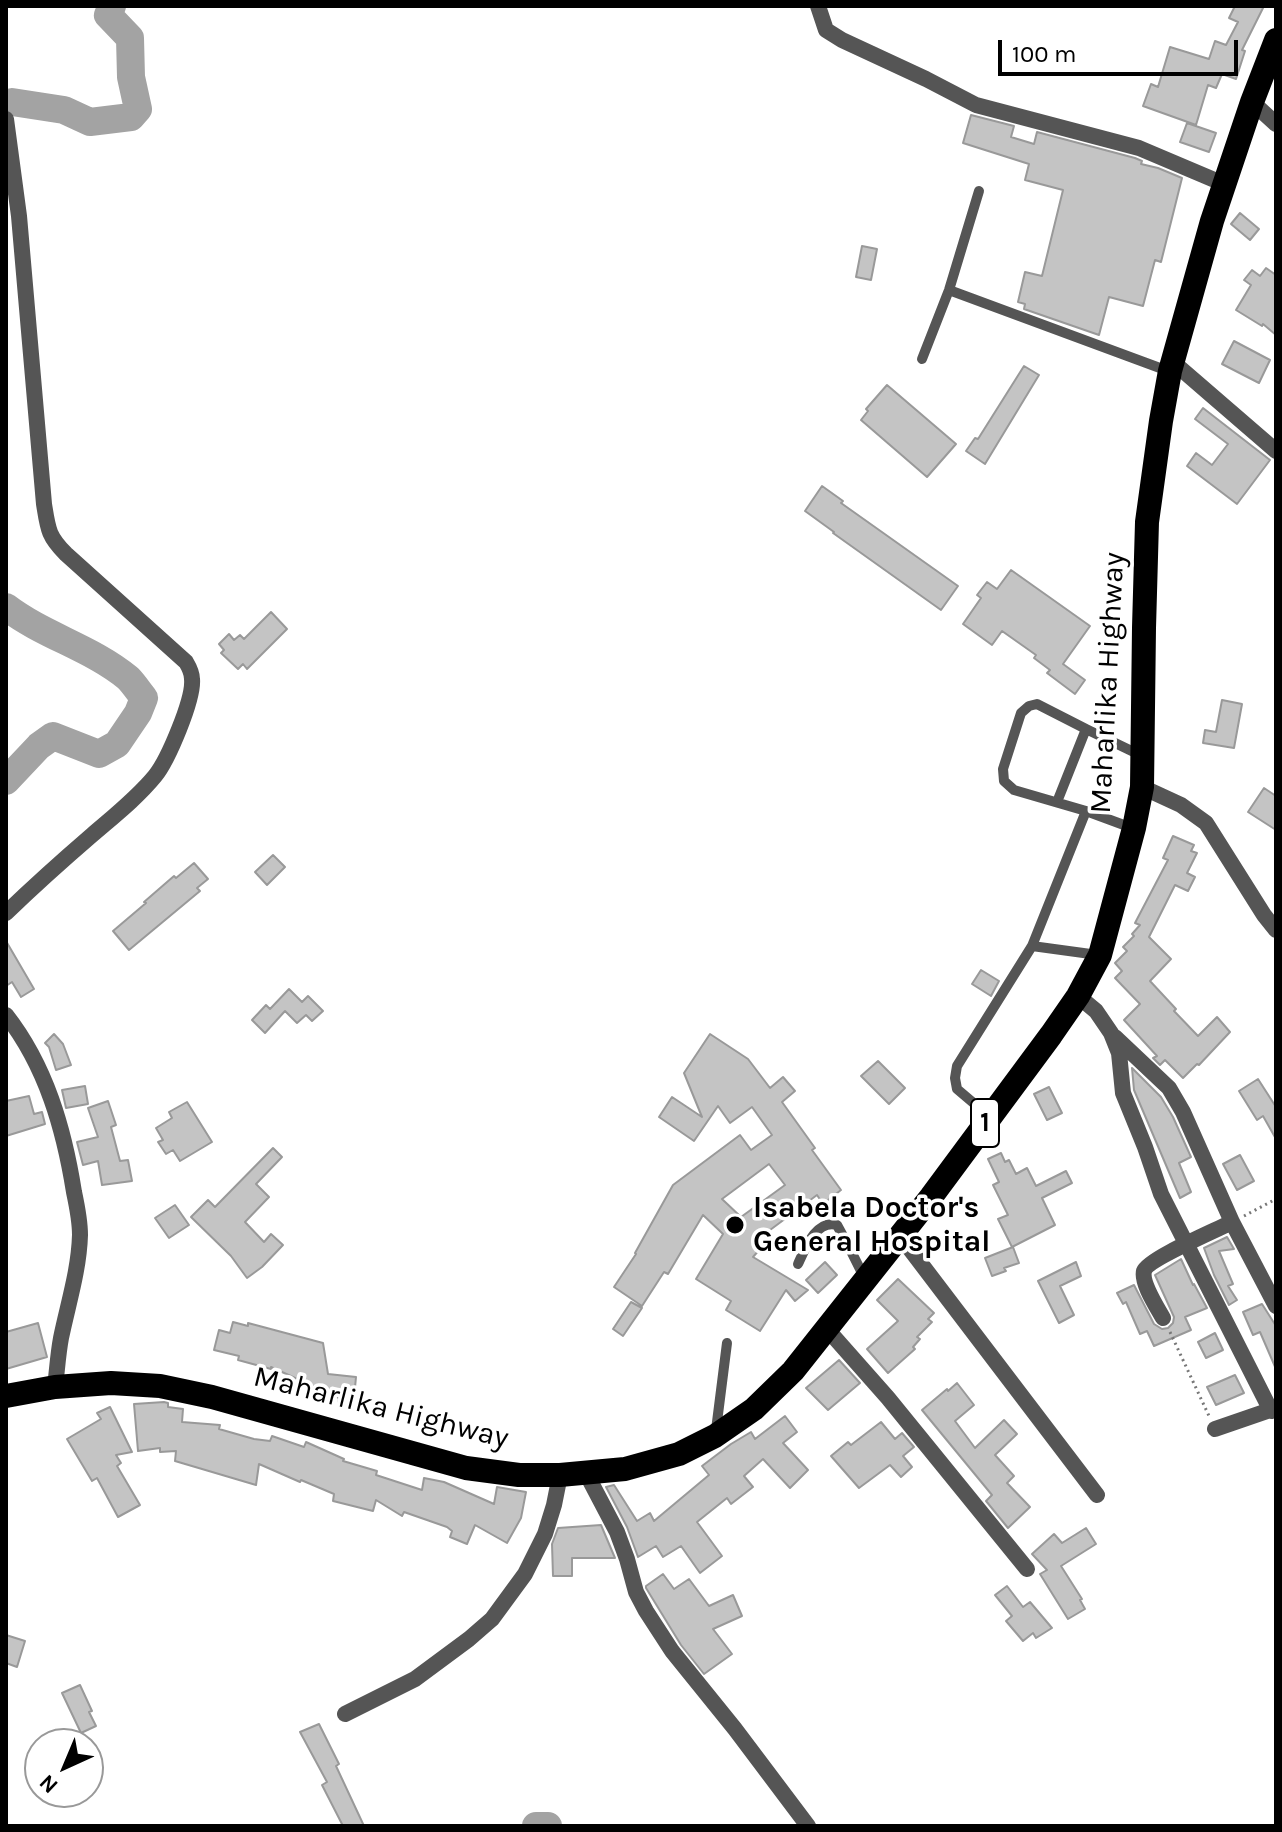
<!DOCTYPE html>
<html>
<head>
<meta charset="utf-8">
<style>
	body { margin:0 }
	#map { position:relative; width:1282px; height:1832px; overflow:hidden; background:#fff; font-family:Karla,sans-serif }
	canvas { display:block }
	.frame { position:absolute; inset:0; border:8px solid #000; pointer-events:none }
	.north { position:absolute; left:24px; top:1728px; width:80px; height:80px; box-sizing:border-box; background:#fff; border:2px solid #999; border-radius:50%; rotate:224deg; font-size:22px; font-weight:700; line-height:32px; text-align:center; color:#000 }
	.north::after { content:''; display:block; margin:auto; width:28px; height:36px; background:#000; clip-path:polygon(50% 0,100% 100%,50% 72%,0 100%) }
	.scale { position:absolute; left:998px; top:40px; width:240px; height:36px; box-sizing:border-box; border:4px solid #000; border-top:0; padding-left:10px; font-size:24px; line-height:28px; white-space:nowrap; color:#000; -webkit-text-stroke:6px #fff; paint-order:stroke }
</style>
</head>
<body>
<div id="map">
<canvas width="1282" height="1832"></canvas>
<div class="frame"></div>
<div class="north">N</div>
<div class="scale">100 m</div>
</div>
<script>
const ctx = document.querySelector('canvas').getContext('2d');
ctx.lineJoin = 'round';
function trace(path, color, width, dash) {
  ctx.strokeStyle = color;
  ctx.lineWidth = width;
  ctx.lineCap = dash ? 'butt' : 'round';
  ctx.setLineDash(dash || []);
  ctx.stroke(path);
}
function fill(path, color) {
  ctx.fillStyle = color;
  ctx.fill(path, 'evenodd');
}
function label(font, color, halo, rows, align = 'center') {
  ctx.font = font + ' Karla,sans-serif';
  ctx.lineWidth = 7;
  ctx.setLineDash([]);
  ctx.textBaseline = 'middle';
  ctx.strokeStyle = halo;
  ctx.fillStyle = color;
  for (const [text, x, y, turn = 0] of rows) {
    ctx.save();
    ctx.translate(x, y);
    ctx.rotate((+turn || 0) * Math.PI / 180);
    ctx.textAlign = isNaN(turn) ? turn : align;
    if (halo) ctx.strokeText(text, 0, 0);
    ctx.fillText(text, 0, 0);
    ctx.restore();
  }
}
const river = new Path2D(`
	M12,102L64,110L90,122L131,117L138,109L131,77L130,38L108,15L112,6
	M6,607C44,636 92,648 128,678C134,684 139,692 144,698L138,713L117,744L99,754L53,736L39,746L6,781
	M536,1826H548`);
const building = new Path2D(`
	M1235,6H1264L1242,50L1245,51L1236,79L1222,74L1216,88L1208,85L1196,125L1143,106L1151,84L1158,87L1170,47L1209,59L1215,41L1226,45L1238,22L1229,18Z
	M971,115L1014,126L1011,137L1034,144L1037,132L1135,158L1142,161L1141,164L1158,168L1182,178L1161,262L1155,260L1143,306L1109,297L1099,335L1024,309L1025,304L1018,302L1025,272L1042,276L1063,190L1025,180L1029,164L963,143Z
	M1187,123L1216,133L1209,152L1180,142Z
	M1240,213L1259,229L1250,240L1231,224Z
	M862,246L877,249L871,280L856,277Z
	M1266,268L1276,275V335L1263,324L1262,326L1236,310L1251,285L1244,280L1252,270L1260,276Z
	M1234,341L1270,360L1259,383L1222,364Z
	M1024,366L1039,375L985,464L966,451L975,438L978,439Z
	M887,385L956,444L927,477L861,420L868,411L866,409Z
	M1203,408L1270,460L1237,504L1187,466L1196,453L1212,465L1228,444L1195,419Z
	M822,486L843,501L841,503L958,586L941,610L833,533L834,532L805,511Z
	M1011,570L1090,626L1063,664L1085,680L1075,694L1047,673L1050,670L1034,658L1036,655L1002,631L992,645L963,624L981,598L977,595L987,582L997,589Z
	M271,612L287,629L247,669L243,664L238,669L221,653L224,650L219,644L229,634L234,640L240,635L244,639Z
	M1222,700L1242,704L1234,748L1203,743L1205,730L1216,732Z
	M1264,788L1276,796V830L1248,812Z
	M1173,836L1194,845L1191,851L1197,853L1187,873L1195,877L1188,891L1175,885L1149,937L1171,959L1150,981L1176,1009L1174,1011L1198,1036L1217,1017L1230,1032L1199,1065L1197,1064L1183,1078L1165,1060L1160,1065L1153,1058L1157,1056L1124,1020L1140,1004L1115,978L1122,971L1115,963L1127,951L1123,947L1134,936L1132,934L1140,925L1135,923L1168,860L1163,858Z
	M273,855L285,867L267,885L255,872Z
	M194,863L208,879L197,888L200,891L129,950L113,931L146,903L144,902L174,876L176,878Z
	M6,941L34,989L21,997L12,982L6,986Z
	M981,970L999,981L991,996L972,984Z
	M289,989L302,1002L308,996L323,1011L312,1021L306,1015L297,1023L285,1011L265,1033L252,1020L266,1005L270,1009Z
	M54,1034L63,1044L71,1065L56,1070L49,1047L45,1043Z
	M710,1034L748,1059L770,1088L783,1077L795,1091L782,1102L815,1148L812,1150L841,1190L823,1204L817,1195L762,1236L767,1241L753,1257L808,1290L795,1301L786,1290L760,1331L726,1310L731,1301L696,1279L723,1234L703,1215L668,1274L664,1272L642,1306L614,1287L636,1254L635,1253L673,1185L740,1135L751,1150L772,1135L752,1107L730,1123L718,1106L694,1141L659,1117L672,1097L702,1117L684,1073ZM769,1164L785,1185L741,1217L722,1199Z
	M878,1061L905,1088L889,1104L861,1076Z
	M1132,1068L1161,1097L1173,1117L1191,1157L1179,1163L1191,1192L1180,1198L1134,1090Z
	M1258,1079L1276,1107V1139L1263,1116L1257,1120L1239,1091Z
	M85,1086L88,1104L66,1108L62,1090Z
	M1049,1087L1062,1113L1047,1120L1034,1094Z
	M29,1096L34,1114L42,1112L45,1124L6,1136V1101Z
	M108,1101L116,1125L111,1127L120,1161L128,1160L132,1181L102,1185L98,1161L83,1165L77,1142L98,1137L88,1108Z
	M187,1102L212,1142L180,1161L173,1150L166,1154L158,1142L163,1140L156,1128L172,1118L169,1112Z
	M273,1148L282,1157L256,1184L269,1197L245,1222L264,1242L271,1234L283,1245L262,1267L247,1278L231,1256L191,1217L208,1200L215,1207Z
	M1001,1153L1005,1162L1009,1160L1016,1174L1027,1168L1036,1186L1066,1171L1072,1183L1042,1198L1055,1225L1012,1247L998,1219L1008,1215L993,1185L999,1182L988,1159Z
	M1240,1155L1254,1181L1237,1190L1223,1164Z
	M175,1205L189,1225L169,1238L155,1218Z
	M1227,1237L1234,1249L1219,1251L1233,1284L1228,1286L1237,1300L1229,1305L1214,1275L1204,1248Z
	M1013,1247L1019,1263L1004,1268L1006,1271L992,1276L985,1258Z
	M1181,1259L1193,1285L1194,1284L1207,1308L1185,1317L1191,1330L1154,1346L1147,1331L1140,1334L1126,1302L1123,1304L1117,1293L1134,1285L1154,1324L1162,1329L1168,1328L1173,1323L1174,1317L1155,1275Z
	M825,1262L837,1275L818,1293L806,1280Z
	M1076,1262L1081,1276L1060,1286L1074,1315L1059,1323L1038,1281Z
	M898,1279L934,1313L928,1319L932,1322L917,1337L920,1339L913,1347L915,1349L888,1373L867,1349L898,1321L877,1300Z
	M631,1302L642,1308L623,1336L613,1329Z
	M1262,1304L1276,1326V1369L1260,1332L1253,1335L1243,1312Z
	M233,1322L248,1326V1323L323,1343L328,1374L356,1377L353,1409L338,1407L339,1398L271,1367V1369L238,1360L239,1356L214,1350L219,1330L230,1333Z
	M38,1323L47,1357L6,1369V1332Z
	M1215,1333L1223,1350L1206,1358L1198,1342Z
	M839,1360L860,1383L828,1410L806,1388Z
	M1235,1375L1244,1393L1216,1405L1207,1387Z
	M957,1383L974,1405L955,1421L975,1448L1004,1420L1017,1434L995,1455L1014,1476L1007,1483L1030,1507L1008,1528L986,1501L992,1495L922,1410L947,1389L948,1391Z
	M164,1402L168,1403V1407L183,1409L182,1422L220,1425L219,1429L254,1439L270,1441L272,1436L304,1447L306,1442L344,1459L343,1461L377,1471L376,1475L422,1490L424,1478L444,1482L494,1504L497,1487L526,1492L521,1518L507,1543L475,1525L467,1544L450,1537L452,1531L447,1527L404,1512L402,1516L376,1500L373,1511L333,1501L334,1494L301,1480L300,1482L259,1464L256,1485L175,1461L176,1451L160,1452V1448L138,1451L134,1404Z
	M110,1407L132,1452L116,1455L121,1463L117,1466L140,1505L118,1517L97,1478L92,1481L67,1439L101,1419L97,1413Z
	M785,1416L797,1432L783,1443L808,1470L790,1488L763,1459L744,1476L753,1487L731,1504L727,1498L697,1522L722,1556L700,1573L681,1546L663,1557L656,1546L638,1557L627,1527L606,1487L614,1485L637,1521L650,1513L654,1521L709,1475L702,1466L731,1444L751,1432L755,1439Z
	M881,1422L895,1439L902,1433L914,1447L903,1456L912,1467L901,1477L890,1465L859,1488L831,1456L848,1442L851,1445Z
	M601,1525L615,1558H572V1576H553L552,1544L558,1528Z
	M1086,1528L1096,1544L1061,1566L1082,1599L1080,1600L1085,1609L1068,1619L1040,1574L1047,1570L1032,1554L1054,1534L1062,1543Z
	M663,1574L674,1589L689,1579L709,1606L733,1595L742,1616L713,1629L732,1654L704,1674L681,1645L646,1588V1586Z
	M1007,1586L1023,1607L1030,1602L1052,1628L1036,1638L1033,1633L1023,1641L1006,1621L1012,1616L995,1595Z
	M6,1635L25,1641L17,1667L6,1663Z
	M80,1685L92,1711L89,1712L96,1726L81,1733L62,1693Z
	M319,1724L339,1764L336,1766L364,1826H343L322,1785L327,1782L300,1732Z`);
const path = new Path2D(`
	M1244,1216L1276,1199
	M1170,1332L1209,1416`);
const lane = new Path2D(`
	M949,290L1168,371
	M922,359L949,290L979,191
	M1086,729L1140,755
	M1057,802L1086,729L1037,704L1029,706L1021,713L1003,769L1004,781L1014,790L1086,811L1132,828
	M1032,946L1098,955
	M990,1117L957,1089L955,1078L957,1066L1032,946L1086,811
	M798,1264C805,1249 816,1219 837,1225L850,1249L865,1279
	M716,1430L727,1343`);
const street = new Path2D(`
	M818,6L826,30L842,40L926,79L976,105L1139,148L1224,184
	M1252,102L1276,124
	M6,119L19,216L44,504C48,529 48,536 66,554L186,662C189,667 192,673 192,679C194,699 168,760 155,776C137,798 114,816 92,835C63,860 34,886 6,913
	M1173,362L1276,451
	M1142,787L1181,805L1206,823L1264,915L1276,930
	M1078,996L1096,1011L1111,1033L1119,1053L1123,1093L1145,1147L1161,1194L1271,1411
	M6,1015C46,1066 64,1129 74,1192C77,1206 80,1221 80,1235C79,1270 68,1304 61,1338C58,1354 57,1371 55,1387
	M1115,1037L1169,1088L1183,1112L1232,1222L1276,1306
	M900,1236L1097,1495
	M1163,1318C1157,1307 1141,1283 1144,1271C1148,1259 1217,1230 1232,1222
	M827,1329L888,1398L1027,1569
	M1215,1429L1276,1408
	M586,1473L617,1532L627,1559L636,1592L646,1611L672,1651L735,1729L808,1826
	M345,1714L415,1679L469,1639L492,1619L525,1574L545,1534L554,1505L560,1475`);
const highway = new Path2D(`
	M6,1396L55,1387L111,1383L160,1386L212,1397L466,1468L519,1475H560L625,1469L679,1454L715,1436L754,1409L793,1371L931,1197L1051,1035L1078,996L1100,955L1134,828L1142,787L1144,628L1147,522L1161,421L1170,371L1212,221L1252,102L1276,40`);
const markers = [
	[735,1225,10,"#000"]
];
const shields = [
	[985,1123,28]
];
const shieldNames = [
	["1",985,1123]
];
const streetNames = [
	["Maharlika Highway",1108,683,-87],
	["Maharlika Highway",381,1408,14]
];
const poiNames = [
	["Isabela Doctor's",753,1208],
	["General Hospital",753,1242]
];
trace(river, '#a3a3a3', 28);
fill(building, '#c4c4c4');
trace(building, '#999', 2);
trace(path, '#777', 3, [2, 4]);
trace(lane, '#555', 10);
trace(street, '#555', 16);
trace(highway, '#000', 24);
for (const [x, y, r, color] of markers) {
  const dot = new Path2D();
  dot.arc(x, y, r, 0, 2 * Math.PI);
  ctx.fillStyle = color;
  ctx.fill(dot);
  trace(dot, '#fff', 3);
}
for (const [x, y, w] of shields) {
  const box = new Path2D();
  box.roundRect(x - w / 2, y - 24, w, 48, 6);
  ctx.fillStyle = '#fff';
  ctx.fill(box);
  trace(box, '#000', 2);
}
label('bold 28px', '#000', null, shieldNames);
label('30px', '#000', '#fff', streetNames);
label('bold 30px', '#000', '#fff', poiNames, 'left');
</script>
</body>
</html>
